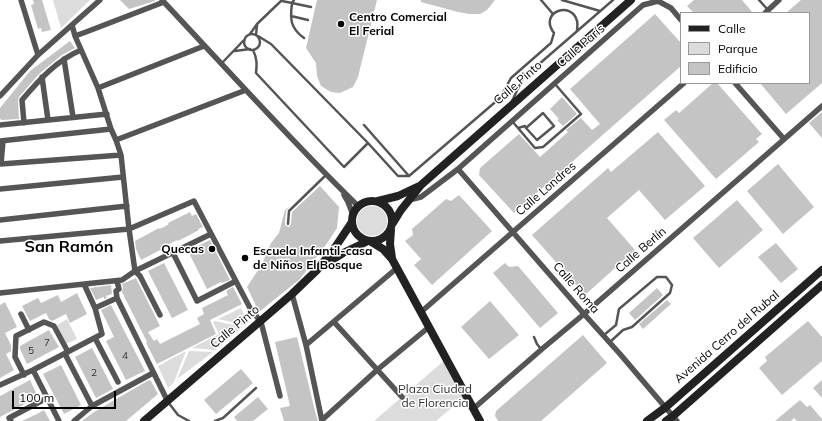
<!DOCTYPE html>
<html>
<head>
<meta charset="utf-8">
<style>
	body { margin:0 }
	#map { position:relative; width:822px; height:421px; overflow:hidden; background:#fff; font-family:Mulish,sans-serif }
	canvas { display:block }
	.legend { position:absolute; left:680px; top:12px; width:130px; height:72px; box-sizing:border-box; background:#fff; border:1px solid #999; margin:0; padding:5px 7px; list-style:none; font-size:12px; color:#000 }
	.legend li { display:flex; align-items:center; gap:8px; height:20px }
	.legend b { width:20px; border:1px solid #999 }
	.scale { position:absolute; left:12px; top:391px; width:104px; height:18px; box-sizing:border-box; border:2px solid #000; border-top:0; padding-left:5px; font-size:12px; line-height:14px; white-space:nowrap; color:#000; -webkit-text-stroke:3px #fff; paint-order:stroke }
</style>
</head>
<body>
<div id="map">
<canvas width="822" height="421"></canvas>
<ul class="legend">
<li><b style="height:5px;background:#222"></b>Calle</li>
<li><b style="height:11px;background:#dcdcdc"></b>Parque</li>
<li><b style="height:11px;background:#c4c4c4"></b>Edificio</li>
</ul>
<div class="scale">100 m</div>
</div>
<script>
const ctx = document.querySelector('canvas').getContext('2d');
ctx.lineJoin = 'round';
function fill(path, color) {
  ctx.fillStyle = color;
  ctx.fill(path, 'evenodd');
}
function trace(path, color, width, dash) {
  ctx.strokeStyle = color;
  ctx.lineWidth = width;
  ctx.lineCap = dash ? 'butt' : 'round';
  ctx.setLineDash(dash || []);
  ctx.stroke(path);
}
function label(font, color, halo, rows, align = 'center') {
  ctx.font = font + ' Mulish,sans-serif';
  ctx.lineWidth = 3;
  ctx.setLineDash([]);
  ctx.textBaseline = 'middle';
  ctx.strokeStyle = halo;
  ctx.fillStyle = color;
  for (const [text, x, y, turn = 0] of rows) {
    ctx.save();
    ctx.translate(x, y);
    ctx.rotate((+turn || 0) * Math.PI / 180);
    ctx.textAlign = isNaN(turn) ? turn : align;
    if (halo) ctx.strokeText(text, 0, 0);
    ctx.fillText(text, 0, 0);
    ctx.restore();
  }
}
const green = new Path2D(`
	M53,0H90L61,28Z
	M357 221a15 15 0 1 1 30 0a15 15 0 1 1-30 0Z
	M241,308L248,322L245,325L218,319Z
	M67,319L77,339L66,344L57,325Z
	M215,321L243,327L215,350L192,348L219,334L213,322Z
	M186,351L174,382L168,388L158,366Z
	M189,351L213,352L177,379Z
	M446,359L466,396L436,421H374Z`);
const building = new Path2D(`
	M33,0H42L51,30L42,32L41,28L38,29L31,5L34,4Z
	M120,0H155V1L129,9Z
	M317,0H377L358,77L353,87L340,93L331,92L321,86L317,76L316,63L306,48Z
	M421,0H495L487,10L480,14H469L458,12L421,2Z
	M694,0H742L753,13H694L687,6Z
	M801,0H822V83L786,114L760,83H809V13H786Z
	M655,14L681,43V66L514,213L479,175L480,168L519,134L540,157L568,132L566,130L581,118L592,130L600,124L570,89Z
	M70,41L75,48L62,55L39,74L19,97L18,100L19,119L2,120L0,119V108L30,71Z
	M713,83H717L762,134L756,139L759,142L716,179L664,120L676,110L679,113Z
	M562,97L577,114L563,126L557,120L559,119L550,109Z
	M822,112V138L809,123Z
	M658,132L705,186L665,220L639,190L607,218L635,250L585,295L532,235L608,168L611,172Z
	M778,164L814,207L783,234L747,191Z
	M320,186L339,207L337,228L328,242L300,279L259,312L247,287L262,264L271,243L279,233L285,210L289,207L286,211L285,224L286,226L289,227L291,224L292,212Z
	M459,195L492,231L432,285L414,265L421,259L405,241L413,235L412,229L446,199L451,201Z
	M737,200L763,230L719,268L693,238Z
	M190,212L192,216L196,214L203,227L198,229L199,230L178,241L177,240L167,245L168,246L141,260L136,249L135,241L159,228V229L164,227L169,224L168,223Z
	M210,240L230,280L222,283L221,282L207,289L188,251Z
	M776,243L798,269L781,283L758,257Z
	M164,263L188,310L172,318L148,271Z
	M505,263L509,267L518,266L558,313L540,328L493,273Z
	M136,278L160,326L148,332L154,341L157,339L160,344L200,324L197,318L204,314L202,308L228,295L226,291L233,287L242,304L210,320L216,334L157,364L146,343L147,342L122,292L123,288L122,284Z
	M111,285L112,294L106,296L107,298L104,299V297L96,300L90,288Z
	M657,288L663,295L635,320L629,313Z
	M77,293L87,314L70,323L66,314L52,321L49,319L46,313L30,321L22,306L38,298L41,303L58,295L61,302Z
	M667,300L671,304L643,329L639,324Z
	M490,301L519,335L489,359L461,327Z
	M5,302L17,327L5,333L11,345V351L6,354L14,370L0,378V305Z
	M111,305L145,371L126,380L106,341L114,337L101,310Z
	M808,321L822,337V361L782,395L759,368L767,361L765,357Z
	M49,330L59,347L27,364L20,349V346Z
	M583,335L607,363L541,421H498L495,416L496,411Z
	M297,337L316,415L318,421H284L280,408L290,406L275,342Z
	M92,348L113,389L96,398L75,357Z
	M61,365L81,405L64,414L43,374Z
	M241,369L253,383L216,414L204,400Z
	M30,380L38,397L0,417V396Z
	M149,380L151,381L158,394L126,421H82L94,412Z
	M822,380V398L813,388Z
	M258,397L268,409L253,421H237L234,417Z
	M800,400L807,407L810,405L822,419V421H797L794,418L791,421H775Z
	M44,410L50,421H22L37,414Z`);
const lane = new Path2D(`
	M294,0L292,3L311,7
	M541,0L553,14
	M562,0L600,11
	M759,0L768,10
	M282,1L292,3C290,19 290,28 304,38
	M291,16L308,20
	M250,34L257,24L282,0
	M244 42a8 8 0 1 1 16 0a8 8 0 1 1-16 0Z
	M256,35L257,25
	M253,50C257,58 257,64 256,73L344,167L368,143L271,44L258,36
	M235,51L250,49
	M221,64L244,40
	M512,101L523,78L613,0
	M512,121L535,148L543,147L581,114L555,84
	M364,125L409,176
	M518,128L525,126L526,128L537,140L554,126L543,113L526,128
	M368,143L398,176H409L500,98L511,78L551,43L554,33C538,12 572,0 577,21C578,24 577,28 577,31
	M288,224L289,211L326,175
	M604,335L616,325L619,309L657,277H666L672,285L670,293L632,327L623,330L610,342
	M534,337L537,344L541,349
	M168,402L178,415L189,421
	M215,421L223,418L256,388`);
const street = new Path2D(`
	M21,0L38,55
	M162,0C227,69 290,140 358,206
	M765,13L779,0
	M72,25L75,36L98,88L111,129L116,140L121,155L129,229L135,271L140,276L160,315
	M75,36L86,32L164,2
	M64,59L73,117
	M42,77L48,120
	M735,83L784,139
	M98,88L108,84L204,46
	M0,96L38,55L100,0
	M24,123L22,100C39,80 57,60 81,50
	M0,125L107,114
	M116,140L246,90
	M0,141L111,129
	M3,141L1,164L121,155
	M458,169L584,314L620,354L677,421
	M0,189L123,177
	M344,195L348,202L353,215
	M409,200L421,197L458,169L643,5L658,1L671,8L681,20
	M0,220L127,206
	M0,241L129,229L194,201L250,308L261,322L280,396
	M173,253L197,301L236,281
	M117,281L119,289L116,291L117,298
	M0,293L122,280L135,271L211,234
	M292,294L306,345L322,421
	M95,308L117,298L167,400
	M421,312L684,83
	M21,314L29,330
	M334,322L402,397
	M95,338L118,382
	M306,345L397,268
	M65,354L92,406
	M33,370L59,421
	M24,375L15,357L16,336L44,322L54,326L68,352
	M0,385L33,370L102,334L95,308L84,284
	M473,409L542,349L584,314L822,106
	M322,420L377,370L429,327
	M11,421L9,418L47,398
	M74,421L92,406L153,373`);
const secondary = new Path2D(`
	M352 221a20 20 0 1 1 40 0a20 20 0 1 1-40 0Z
	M378,201L398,196L417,187
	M393,223L401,210L421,185L631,0
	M391,230L390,244L392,258
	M370,241L383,249L392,259L480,421
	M324,265L343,253L368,241
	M144,421L292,294L317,270L336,246L352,222
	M647,421L666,407L822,270
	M666,421L673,416L822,285`);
const markers = [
	[341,24,4,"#000"],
	[212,249,4,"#000"],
	[245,258,4,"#000"]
];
const numberNames = [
	["7",47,343],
	["5",31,351],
	["4",125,356],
	["2",94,373]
];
const poiNames = [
	["Centro Comercial",349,17],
	["El Ferial",349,31],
	["Quecas",204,249,"right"],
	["Escuela Infantil-casa",253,251],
	["de Niños El Bosque",253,265]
];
const streetNames = [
	["Calle París",581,46,-41],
	["Calle Pinto",518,83,-41],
	["Calle Londres",546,189,-41],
	["Calle Berlín",641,250,-41],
	["Calle Roma",576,288,49],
	["Calle Pinto",235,327,-40],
	["Avenida Cerro del Rubal",727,337,-41]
];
const parkNames = [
	["Plaza Ciudad",435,389],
	["de Florencia",435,403]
];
const districtNames = [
	["San Ramón",69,247]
];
fill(green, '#dcdcdc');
fill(building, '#c4c4c4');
trace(lane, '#555', 2.5);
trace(street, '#555', 5.5);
trace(secondary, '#222', 8);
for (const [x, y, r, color] of markers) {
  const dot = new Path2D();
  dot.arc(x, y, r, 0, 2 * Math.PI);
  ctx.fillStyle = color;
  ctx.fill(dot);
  trace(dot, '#fff', 1.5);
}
label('10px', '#313131', null, numberNames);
label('bold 12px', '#000', '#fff', poiNames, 'left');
label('12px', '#000', '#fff', streetNames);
label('12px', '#333', '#fff', parkNames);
label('bold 16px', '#000', '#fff', districtNames);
</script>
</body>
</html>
